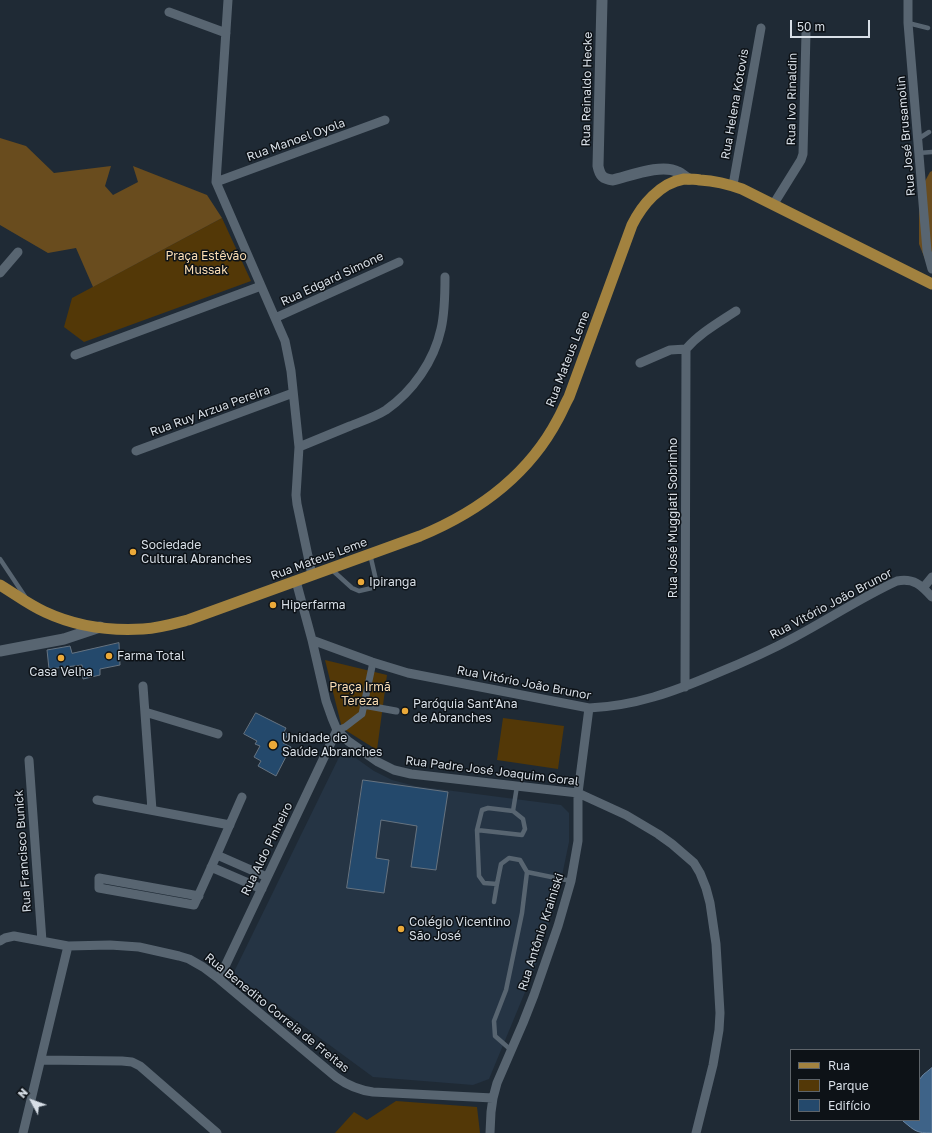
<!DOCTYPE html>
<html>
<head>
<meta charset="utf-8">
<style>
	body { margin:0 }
	#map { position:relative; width:932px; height:1133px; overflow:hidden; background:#1f2a35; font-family:"Golos Text",sans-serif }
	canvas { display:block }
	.legend { position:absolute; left:790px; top:1049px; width:130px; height:72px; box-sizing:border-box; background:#0d1217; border:1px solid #5e646a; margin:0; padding:5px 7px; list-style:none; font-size:12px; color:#d8dfe7 }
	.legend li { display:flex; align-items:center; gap:8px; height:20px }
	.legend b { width:20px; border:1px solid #5e646a }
	.north { position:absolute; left:12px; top:1081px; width:40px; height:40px; -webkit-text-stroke:3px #0d1217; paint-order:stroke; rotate:311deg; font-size:11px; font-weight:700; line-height:16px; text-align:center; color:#d8dfe7 }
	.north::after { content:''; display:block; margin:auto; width:14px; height:18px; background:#d8dfe7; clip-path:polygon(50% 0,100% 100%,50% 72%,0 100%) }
	.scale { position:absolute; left:790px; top:20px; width:80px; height:18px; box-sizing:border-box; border:2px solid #d8dfe7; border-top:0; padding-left:5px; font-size:12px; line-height:14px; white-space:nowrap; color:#d8dfe7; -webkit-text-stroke:3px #0d1217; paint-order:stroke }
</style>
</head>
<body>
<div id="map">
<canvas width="932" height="1133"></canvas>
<ul class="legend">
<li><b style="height:5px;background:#a2823f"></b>Rua</li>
<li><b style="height:11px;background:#533807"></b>Parque</li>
<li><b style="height:11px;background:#24496c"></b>Edifício</li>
</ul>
<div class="north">N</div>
<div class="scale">50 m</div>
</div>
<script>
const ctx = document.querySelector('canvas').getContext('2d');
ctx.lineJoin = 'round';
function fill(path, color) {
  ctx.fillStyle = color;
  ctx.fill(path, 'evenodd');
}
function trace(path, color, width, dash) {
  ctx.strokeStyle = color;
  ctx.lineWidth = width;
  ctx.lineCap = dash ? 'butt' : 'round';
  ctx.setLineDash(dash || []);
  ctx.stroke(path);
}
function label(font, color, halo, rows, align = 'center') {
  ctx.font = font + ' "Golos Text",sans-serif';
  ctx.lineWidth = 3;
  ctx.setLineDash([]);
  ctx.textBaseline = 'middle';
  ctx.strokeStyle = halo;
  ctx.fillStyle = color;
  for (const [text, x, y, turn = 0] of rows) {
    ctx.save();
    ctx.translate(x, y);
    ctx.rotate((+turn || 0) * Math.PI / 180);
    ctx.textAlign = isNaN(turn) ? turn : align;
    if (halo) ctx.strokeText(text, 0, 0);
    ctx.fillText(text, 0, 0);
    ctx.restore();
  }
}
const built = new Path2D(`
	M343,749L374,771L392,780L415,786L561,805L569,813V842L559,890L535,968L489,1079L473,1085L373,1077L233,974Z`);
const green = new Path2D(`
	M222,218L251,281L84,342L64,327L72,298Z
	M325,660L387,675L377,750L342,728Z
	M503,718L564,726L558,769L497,760Z
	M396,1101L477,1107L480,1133H335L354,1112L367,1120Z`);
const forest = new Path2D(`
	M0,138L26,146L54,173L111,166L105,186L113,195L138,182L133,166L207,195L222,218L93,287L76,248L48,253L0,225Z
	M932,171V265L925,259L919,244V192L930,172Z`);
const water = new Path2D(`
	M932,1068V1133C916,1133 915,1131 903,1121V1120H919V1080L923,1075Z`);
const building = new Path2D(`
	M119,643L120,665L100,669V675L83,679L82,665L49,669L47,650L70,646L72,653Z
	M256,713L286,728L284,732L288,734L283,743L291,747L276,776L258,766L261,761L254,757L260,746L255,744L257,741L244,734Z
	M363,780L448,792L436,870L411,867L417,826L381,820L376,858L389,860L384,893L347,888Z`);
const service = new Path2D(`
	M908,23L928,28
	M918,139L929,132
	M919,153L932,152
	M0,559L26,598
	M331,569L352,588L359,591L372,588L376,584V580L370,554
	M477,830L522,835L525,829L523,819L513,811
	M527,872L571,881
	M494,902L497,884
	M511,1050L495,1036L494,1021L506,990L522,913L527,872L520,860L509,858L501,864L497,884L484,883L479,876L477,830L482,810L488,808L513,811L517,786`);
const pedestrian = new Path2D(`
	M363,705L396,711
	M337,730L345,727L362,714L373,662`);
const minor = new Path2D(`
	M228,0L216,182L285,341L291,371L299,447L296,495L297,504L312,575
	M908,0V23L927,251L932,269
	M169,12L226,33
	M216,182L385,120
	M733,185L761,28
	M773,205L801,160L803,154L806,33
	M0,273L18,252
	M275,318L399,262
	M75,355L261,286
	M640,363L670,350L686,349C700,333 718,323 736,311
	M299,447C316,440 333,433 350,426C362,421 375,417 386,410C413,391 434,361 441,329C445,312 445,294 445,277
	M136,451L293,393
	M296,581L312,640L326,701L332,718L337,730L348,741L378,762L394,770L411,774L578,793L626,815L658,834L672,844L694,863L700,873L706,888L710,903L716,944L720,1013L719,1030L713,1065L696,1133
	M923,588L932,577
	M312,640L372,662L408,673L589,708C635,706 673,692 715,674C742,663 769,651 795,637C829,619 862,597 897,581C914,578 921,585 932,597
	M143,686L152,810
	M685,687L686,349
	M145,712L218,734
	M29,760L42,941
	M97,800L230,825
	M217,855L267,877
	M211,867L262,889
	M199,896L99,878V888L194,905C211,869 226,833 242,797
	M0,941L5,938L14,936L68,946L110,945L139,947L179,956L189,959L203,967L219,979L336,1077C347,1085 358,1090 373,1092L493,1098
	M219,979L337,730
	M41,1060L122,1061L132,1062L140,1066L217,1133
	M23,1133L68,946
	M490,1133L491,1112L493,1098L497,1083L523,1023L534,995L558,926L571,881L578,841V793L589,708`);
const tertiary = new Path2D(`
	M602,0L598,166C600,176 603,179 613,180C630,176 662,163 678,172C682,174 685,177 689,179
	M0,651L64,639L100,627`);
const primary = new Path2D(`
	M0,585C15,594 29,605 45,612C75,626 110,631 143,629C159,628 173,624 188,620L420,536C478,512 528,476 558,419C562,412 565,404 569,397L632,225C642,205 660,183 684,179C689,179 695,179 700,180C715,181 728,184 742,189L932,284`);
const markers = [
	[133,552,4,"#eba939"],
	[361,582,4,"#eba939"],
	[273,605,4,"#eba939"],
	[109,656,4,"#eba939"],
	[61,658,4,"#eba939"],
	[405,711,4,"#eba939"],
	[273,745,5,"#eba939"],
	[401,929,4,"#eba939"]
];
const streetNames = [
	["Rua Reinaldo Hecke",587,89,-89],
	["Rua Ivo Rinaldin",792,99,-89],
	["Rua Helena Kotovis",735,104,-80],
	["Rua José Brusamolin",906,136,-95],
	["Rua Manoel Oyola",296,140,-20],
	["Rua Edgard Simone",332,279,-25],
	["Rua Mateus Leme",568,359,-69],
	["Rua Ruy Arzua Pereira",210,411,-20],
	["Rua José Muggiati Sobrinho",673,518,-90],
	["Rua Mateus Leme",319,559,-20],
	["Rua Vitório João Brunor",831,604,-28],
	["Rua Vitório João Brunor",524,683,11],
	["Rua Padre José Joaquim Goral",492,771,7],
	["Rua Aldo Pinheiro",267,849,-64],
	["Rua Francisco Bunick",23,851,-94],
	["Rua Antônio Krainiski",541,932,-72],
	["Rua Benedito Correia de Freitas",277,1013,39]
];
const parkNames = [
	["Praça Estêvão",206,256],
	["Mussak",206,270],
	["Praça Irmã",360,687],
	["Tereza",360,701]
];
const poiNames = [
	["Sociedade",141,545],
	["Cultural Abranches",141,559],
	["Ipiranga",369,582],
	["Hiperfarma",281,605],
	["Farma Total",117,656],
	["Casa Velha",61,672,"center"],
	["Paróquia Sant'Ana",413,704],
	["de Abranches",413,718],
	["Unidade de",282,738],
	["Saúde Abranches",282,752],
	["Colégio Vicentino",409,922],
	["São José",409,936]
];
fill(built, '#253444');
fill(green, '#533807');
fill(forest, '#694c1e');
fill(water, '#3e6388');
trace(water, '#6c88a4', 1);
fill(building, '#24496c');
trace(building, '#667380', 1);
trace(service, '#586571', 4.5);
trace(pedestrian, '#586571', 7);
trace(minor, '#586571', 9);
trace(tertiary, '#586571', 11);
trace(primary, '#a2823f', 11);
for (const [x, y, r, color] of markers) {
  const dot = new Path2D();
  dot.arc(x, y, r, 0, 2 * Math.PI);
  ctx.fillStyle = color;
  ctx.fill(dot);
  trace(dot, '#0d1217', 1.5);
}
label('12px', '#d8dfe7', '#0d1217', streetNames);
label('12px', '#faddb4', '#0d1217', parkNames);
label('12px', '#d8dfe7', '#0d1217', poiNames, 'left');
</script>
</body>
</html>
